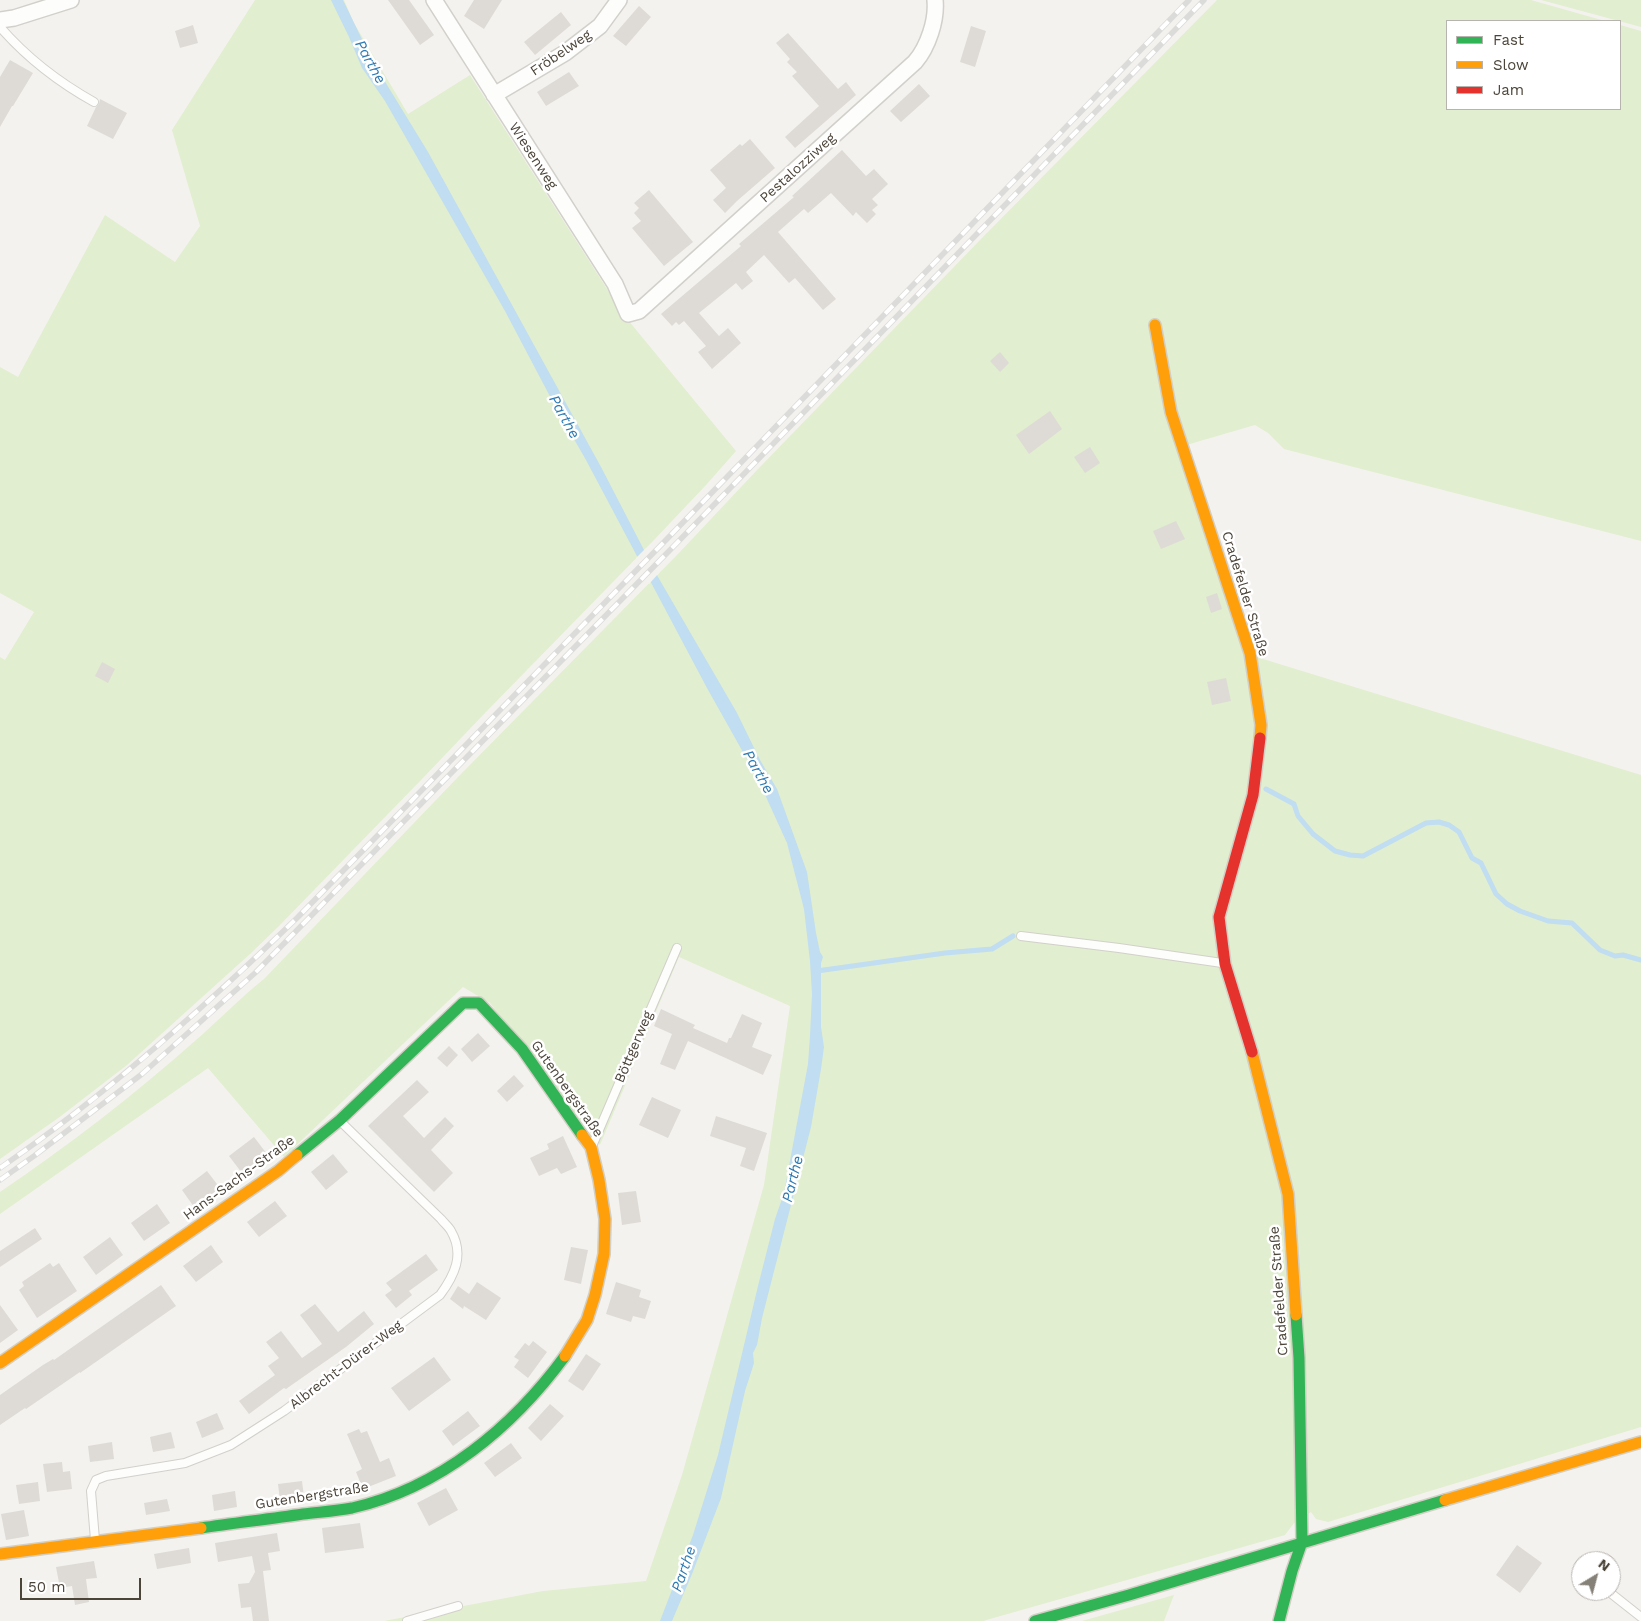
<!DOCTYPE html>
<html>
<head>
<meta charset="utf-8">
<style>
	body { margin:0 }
	#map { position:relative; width:1641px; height:1621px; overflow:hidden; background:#f4f2ee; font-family:"Work Sans",sans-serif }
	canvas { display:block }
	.legend { position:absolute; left:1446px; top:20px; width:175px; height:90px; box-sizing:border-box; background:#fff; border:1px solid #b7b4b0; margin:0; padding:6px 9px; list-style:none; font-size:15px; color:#4b4439 }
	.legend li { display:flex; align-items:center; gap:10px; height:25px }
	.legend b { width:25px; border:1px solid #b7b4b0 }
	.north { position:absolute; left:1571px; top:1551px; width:50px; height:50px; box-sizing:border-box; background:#fff; border:1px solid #b7b4b0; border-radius:50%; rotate:37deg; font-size:14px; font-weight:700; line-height:20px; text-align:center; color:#4b4439 }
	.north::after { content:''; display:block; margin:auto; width:18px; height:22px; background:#868178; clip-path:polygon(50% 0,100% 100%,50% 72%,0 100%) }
	.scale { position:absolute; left:20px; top:1578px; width:121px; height:22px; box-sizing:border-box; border:2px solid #4b4439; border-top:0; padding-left:6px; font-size:15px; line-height:18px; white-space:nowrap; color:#4b4439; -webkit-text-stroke:4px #fff; paint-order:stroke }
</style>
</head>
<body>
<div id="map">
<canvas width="1641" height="1621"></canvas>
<ul class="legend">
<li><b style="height:6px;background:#30b455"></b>Fast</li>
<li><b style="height:6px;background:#ff9f0a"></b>Slow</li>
<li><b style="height:6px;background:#e5322d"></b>Jam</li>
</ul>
<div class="north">N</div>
<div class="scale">50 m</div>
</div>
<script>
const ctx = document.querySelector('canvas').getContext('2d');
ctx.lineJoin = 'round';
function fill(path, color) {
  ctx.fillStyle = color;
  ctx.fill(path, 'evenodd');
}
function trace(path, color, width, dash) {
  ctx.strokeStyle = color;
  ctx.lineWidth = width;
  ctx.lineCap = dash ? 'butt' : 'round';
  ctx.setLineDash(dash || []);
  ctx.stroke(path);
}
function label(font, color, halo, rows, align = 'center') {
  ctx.font = font + ' "Work Sans",sans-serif';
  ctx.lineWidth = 5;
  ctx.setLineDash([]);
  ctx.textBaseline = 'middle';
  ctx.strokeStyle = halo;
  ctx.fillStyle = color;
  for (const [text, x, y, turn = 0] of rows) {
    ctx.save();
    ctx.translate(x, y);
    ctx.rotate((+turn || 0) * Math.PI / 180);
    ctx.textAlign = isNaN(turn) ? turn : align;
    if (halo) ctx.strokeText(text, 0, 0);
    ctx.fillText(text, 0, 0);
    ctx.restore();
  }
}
const green = new Path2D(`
	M255,0H344L354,23L408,114L470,75L623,314L736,451L707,484L653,541L484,714L422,779L279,926L250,954L127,1065L61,1116L0,1159V657L5,660L34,612L0,593V367L18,377L105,215L175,262L200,226L172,130Z
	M1217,0H1531L1605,21H1447V109H1620V25L1641,31V541L1284,449L1268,433L1255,425L1183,446L1250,655L1641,775V1427L1328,1522L1316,1519L1311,1512L1294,1523L1285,1535L983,1621H384L543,1591L646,1581L682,1475L764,1185L790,1006L679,957L600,1145L490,1003L463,987L284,1157L208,1068L0,1214V1192C68,1146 134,1095 196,1040C219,1020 240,998 264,979L460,775L678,554L759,468L982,238Z
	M1541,0H1641V27Z
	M1174,1595L1164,1621H1082Z`);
const water = new Path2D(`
	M331,0H343L373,62L428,152L601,467L658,577L737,713L760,760L777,789L807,872L816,933L820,952L823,957L821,963V1027L824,1047L821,1069L811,1127L762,1318L757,1345L753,1353L754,1363L745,1391L721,1498L692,1574L672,1621H660L693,1535L718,1455L758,1286L775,1219L784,1193L808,1064L810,1036L812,994L810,961L804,909L787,843L757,777L707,688L586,460L554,404L505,311L385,101L362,68L349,37Z`);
const pier = new Path2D(`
	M646,548L659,573L649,584L636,558Z`);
const stream = new Path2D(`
	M1266,789L1294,804L1298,816L1313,834L1335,851L1350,855L1363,856L1426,823L1439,822L1449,825L1459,832L1472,858L1481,863L1496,894L1507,904L1520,911L1548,921L1572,923L1600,950L1615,956L1623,955L1641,960
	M817,971L945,953L992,949L1013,936`);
const building = new Path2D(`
	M388,0H409L434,35L420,45Z
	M474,0H502L484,29L464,16Z
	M639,6L651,17L626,46L613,36Z
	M561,12L571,25L535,55L524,42Z
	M193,25L198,43L180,48L175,31Z
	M971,26L986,31L975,67L960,62Z
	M788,33L838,89L846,82L856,95L795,148L785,137L819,106L792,76L797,72L787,62L790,59L776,43Z
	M10,60L33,73L13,106H12L0,127V77Z
	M569,72L579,86L546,106L537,92Z
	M919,84L930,96L901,122L890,111Z
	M100,99L127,113L113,139L87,126L96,107L99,104Z
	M750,139L775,168L737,201L725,213L713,200L726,188L710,170L740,144L742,146Z
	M842,150L866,176L874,169L888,184L872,199L878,205L872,210L876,214L867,223L856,212L853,216L831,193L808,213L804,209L778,232L836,299L823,310L795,278L789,283L764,255L746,272L753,281L742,290L736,283L699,313L719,336L728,328L741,343L712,369L698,352L706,346L684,321L679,325L676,322L672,326L661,314L741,246L739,244L794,197L792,196Z
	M649,190L693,242L664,266L632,228L641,221L634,213L639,208L634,203Z
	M1000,352L1009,363L1000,372L990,361Z
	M1050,411L1062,429L1029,454L1016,435Z
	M1090,447L1100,463L1085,473L1074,457Z
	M1176,521L1185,539L1161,549L1153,531Z
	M1217,593L1222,609L1211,613L1206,597Z
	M102,662L115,669L108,683L95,676Z
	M1226,678L1231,701L1212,705L1207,682Z
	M661,1009L695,1025L693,1028L727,1043L729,1038H731L742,1014L762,1023L752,1047L772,1055L763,1075L688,1041L675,1070L660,1064L672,1034L654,1026Z
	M478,1033L490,1046L472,1062L461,1049Z
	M449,1046L458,1055L447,1067L437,1058Z
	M514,1075L524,1086L507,1102L497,1091Z
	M417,1080L429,1092L403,1116L424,1138L445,1117L454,1126L431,1150L453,1173L434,1192L368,1126Z
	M652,1097L681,1110L668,1138L639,1125Z
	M716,1116L767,1133L754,1171L740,1166L746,1148L710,1136Z
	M563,1136L577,1167L561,1174L557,1168L539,1176L530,1158L549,1149L547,1144Z
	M254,1137L267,1154L242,1173L229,1156Z
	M333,1154L348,1172L326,1190L311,1172Z
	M207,1171L220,1188L194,1207L182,1190Z
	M636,1191L641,1222L622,1225L618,1193Z
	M275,1201L287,1216L259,1237L247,1222Z
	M157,1204L170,1223L144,1241L131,1223Z
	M35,1228L42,1239L0,1267V1251Z
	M110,1237L123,1255L96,1275L83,1257Z
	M211,1245L223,1262L196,1282L183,1266Z
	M571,1247L588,1250L581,1284L564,1280Z
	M426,1254L438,1270L409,1291L412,1295L396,1308L385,1295L392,1290L386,1283Z
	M50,1263L53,1267L59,1263L77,1291L37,1318L19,1290L24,1286L22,1282Z
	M477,1282L501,1298L486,1320L464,1306L463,1309L450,1299L458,1286L469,1294Z
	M616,1282L641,1290L639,1297L651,1301L645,1319L633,1316L631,1322L606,1314Z
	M161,1285L176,1306L80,1373V1372L26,1409L25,1408L0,1425V1395L43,1365L53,1359L54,1360Z
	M315,1304L338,1332L364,1311L374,1324L346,1347L286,1389L284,1388L249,1414L239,1401L275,1375L268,1366L279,1358L266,1342L281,1331L302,1358L322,1344L300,1315Z
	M0,1305L18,1330L0,1343Z
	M533,1341L547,1352L528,1378L514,1367L519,1360L514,1357L525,1343L529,1346Z
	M586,1354L601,1364L583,1391L568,1381Z
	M434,1357L451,1380L409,1411L391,1388Z
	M550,1404L564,1416L541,1441L528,1428Z
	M468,1411L480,1426L453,1446L442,1431Z
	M217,1413L224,1429L202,1438L196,1422Z
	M359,1429L361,1433L367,1431L380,1462L389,1458L396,1476L363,1489L356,1472L362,1469L347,1434Z
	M171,1432L175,1448L153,1452L150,1437Z
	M112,1442L114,1459L90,1462L88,1446Z
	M511,1443L522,1458L495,1477L484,1463Z
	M62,1462L63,1472L70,1471L72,1489L47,1492L43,1464Z
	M302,1481L304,1497L280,1500L278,1484Z
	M38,1482L40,1501L19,1504L16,1485Z
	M446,1488L458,1510L429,1526L417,1503Z
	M235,1491L237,1507L214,1511L212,1495Z
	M167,1499L170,1511L146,1515L144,1503Z
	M24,1510L29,1536L6,1540L1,1514Z
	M360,1523L364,1548L325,1553L322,1528Z
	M277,1533L280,1551L268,1553L271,1570L263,1571L269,1621H253L251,1607L241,1608L238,1584L249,1583L255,1572L252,1556L218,1562L215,1543Z
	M1517,1545L1542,1563L1520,1593L1496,1575Z
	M189,1548L191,1563L157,1569L154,1554Z
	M94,1561L97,1578L86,1579L89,1602L75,1605L72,1586L60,1588L56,1567Z`);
const lane = new Path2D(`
	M0,27C27,58 58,82 94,102
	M1021,936L1119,948L1222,963
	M593,1144L677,948
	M95,1540L91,1491L96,1480L106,1476L185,1463L231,1445L284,1411L440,1295C454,1276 465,1255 451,1231C449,1227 444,1223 441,1219L341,1122
	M1608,1591L1641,1617
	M407,1621L458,1606`);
const street = new Path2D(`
	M434,0L615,284L628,314L639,311L915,62C928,47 937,20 935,0
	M0,20L14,18L71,0
	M494,95L565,53L600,26L619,0`);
const fast = new Path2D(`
	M297,1155L340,1120L463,1003H479L522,1049L582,1135
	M201,1528C235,1523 269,1519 303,1514C319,1512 336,1511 352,1508C440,1488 513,1427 565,1356
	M1035,1621L1129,1595L1445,1500
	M1279,1621L1292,1571L1302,1542L1299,1358L1296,1315`);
const slow = new Path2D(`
	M1155,325L1171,412L1250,653L1261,725L1260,738
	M1252,1052L1288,1194L1296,1315
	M565,1356L587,1320L595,1295L604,1254L605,1219L599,1180L591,1147L582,1135
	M0,1363L278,1171L297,1155
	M1445,1500L1641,1442
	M0,1554L201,1528`);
const jam = new Path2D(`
	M1252,1052L1225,964L1219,917L1253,795L1260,738`);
const rail = new Path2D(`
	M0,1168C106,1095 204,1008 297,918L665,541L1189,0
	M0,1180L34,1156L142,1074L255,973L672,548L1204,0`);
const streetNames = [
	["Fröbelweg",561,53,-34],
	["Wiesenweg",533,156,57],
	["Pestalozziweg",798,168,-42],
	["Cradefelder Straße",1245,594,73],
	["Böttgerweg",634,1047,-67],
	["Gutenbergstraße",567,1089,55],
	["Hans-Sachs-Straße",239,1178,-36],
	["Cradefelder Straße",1279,1291,-94],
	["Albrecht-Dürer-Weg",346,1365,-37],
	["Gutenbergstraße",312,1496,-9]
];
const waterNames = [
	["Parthe",370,62,61],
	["Parthe",564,417,61],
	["Parthe",758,772,61],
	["Parthe",793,1179,-76],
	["Parthe",684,1569,-71]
];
fill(green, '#e1eecf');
fill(water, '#c0ddf1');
fill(pier, '#f4f2ee');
trace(stream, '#c0ddf1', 5);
fill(building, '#dedbd6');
trace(lane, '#d2d0cb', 10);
trace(street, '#d2d0cb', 18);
trace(fast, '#d3cfc5', 14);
trace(slow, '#d3cfc5', 14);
trace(jam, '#d3cfc5', 14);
trace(lane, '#fdfdfc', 8);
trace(street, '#fdfdfc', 15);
trace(fast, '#30b455', 11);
trace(slow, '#ff9f0a', 11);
trace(jam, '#e5322d', 11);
trace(rail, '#dbdbda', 5.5);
trace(rail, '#fff', 4, [11]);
label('14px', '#4b4439', '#fff', streetNames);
label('italic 15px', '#2e7ab2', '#fff', waterNames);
</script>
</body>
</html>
